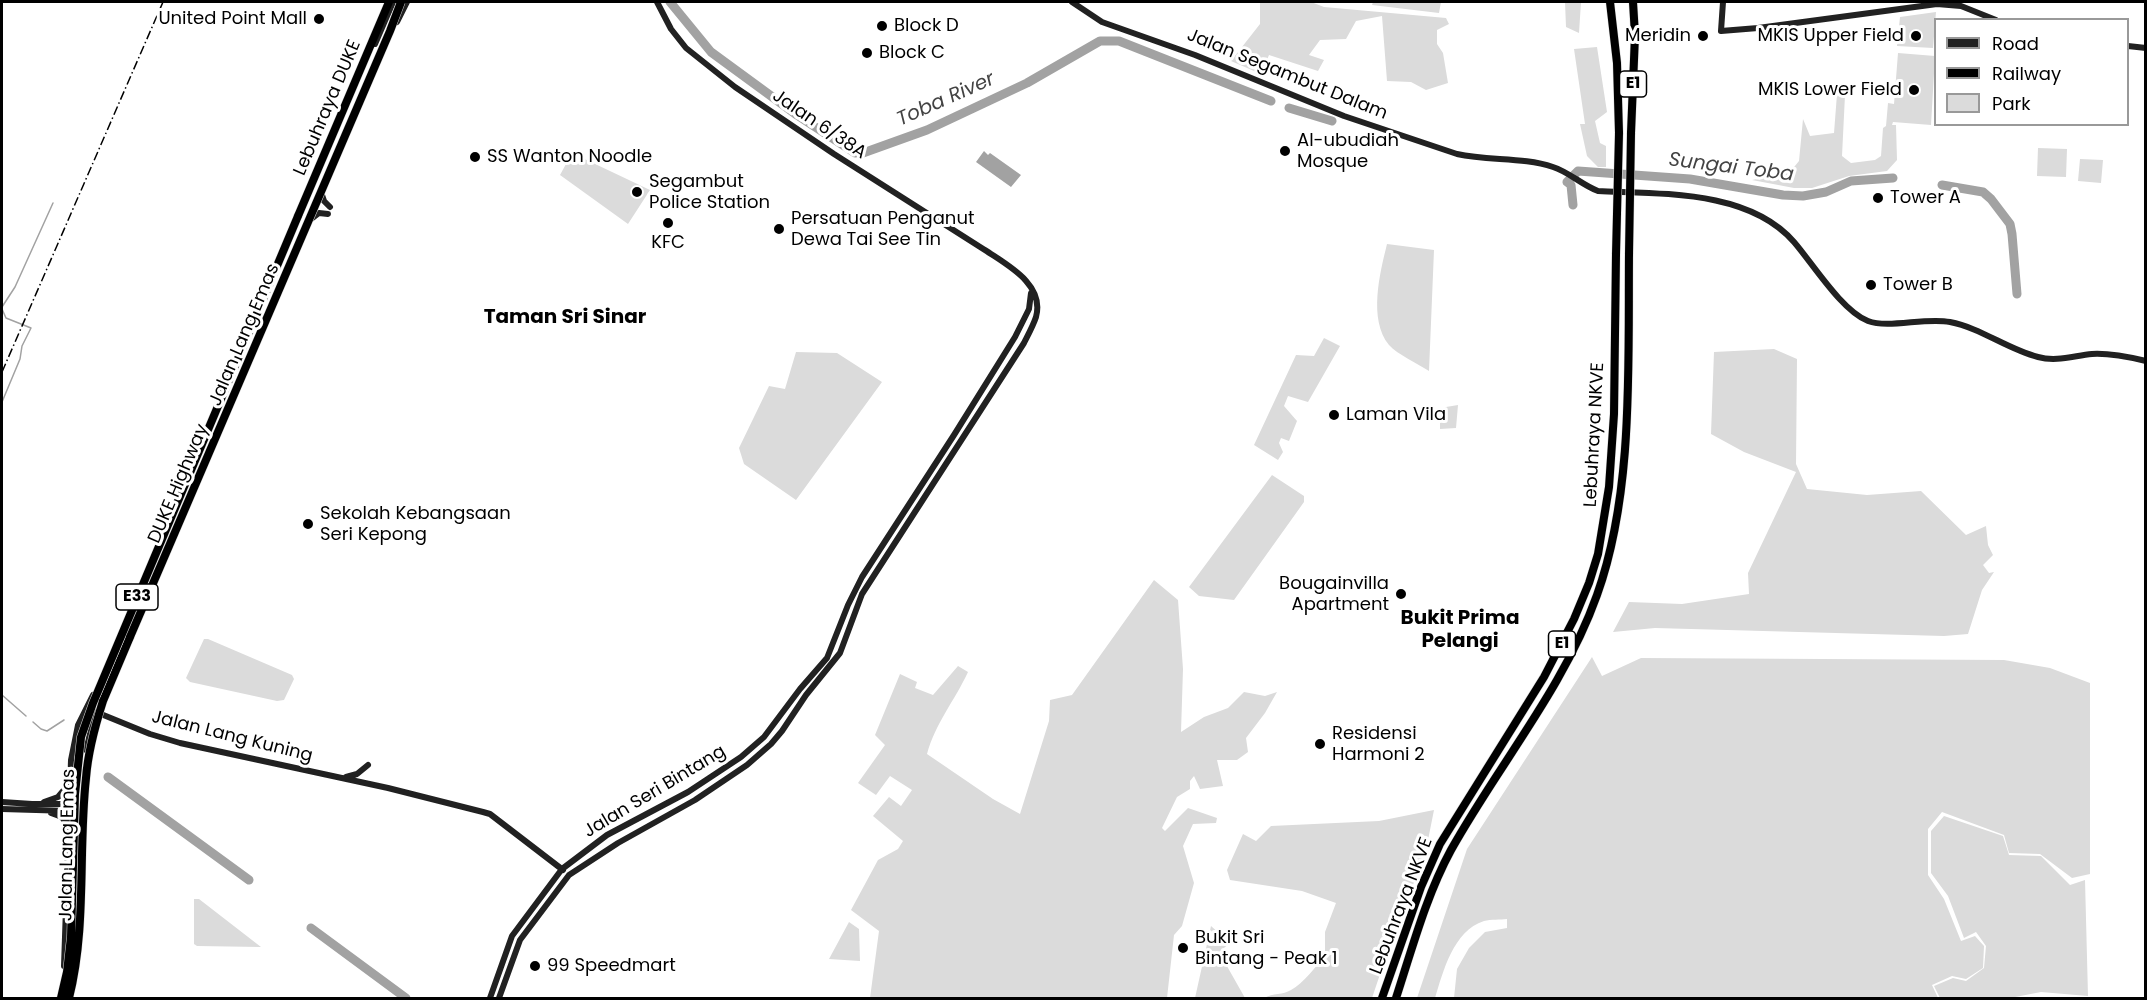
<!DOCTYPE html>
<html>
<head>
<meta charset="utf-8">
<style>
	body { margin:0 }
	#map { position:relative; width:2147px; height:1000px; overflow:hidden; background:#fff; font-family:Poppins,sans-serif }
	canvas { display:block }
	.frame { position:absolute; inset:0; border:3px solid #000; pointer-events:none }
	.legend { position:absolute; left:1934px; top:18px; width:195px; height:108px; box-sizing:border-box; background:#fff; border:2px solid #999; margin:0; padding:8px 10px; list-style:none; font-size:18px; color:#000 }
	.legend li { display:flex; align-items:center; gap:12px; height:30px }
	.legend b { width:30px; border:2px solid #999 }
</style>
</head>
<body>
<div id="map">
<canvas width="2147" height="1000"></canvas>
<div class="frame"></div>
<ul class="legend">
<li><b style="height:8px;background:#212121"></b>Road</li>
<li><b style="height:8px;background:#000"></b>Railway</li>
<li><b style="height:16px;background:#dbdbdb"></b>Park</li>
</ul>
</div>
<script>
const ctx = document.querySelector('canvas').getContext('2d');
ctx.lineJoin = 'round';
function fill(path, color) {
  ctx.fillStyle = color;
  ctx.fill(path, 'evenodd');
}
function trace(path, color, width, dash) {
  ctx.strokeStyle = color;
  ctx.lineWidth = width;
  ctx.lineCap = dash ? 'butt' : 'round';
  ctx.setLineDash(dash || []);
  ctx.stroke(path);
}
function label(font, color, halo, rows, align = 'center') {
  ctx.font = font + ' Poppins,sans-serif';
  ctx.lineWidth = 6;
  ctx.setLineDash([]);
  ctx.textBaseline = 'middle';
  ctx.strokeStyle = halo;
  ctx.fillStyle = color;
  for (const [text, x, y, turn = 0] of rows) {
    ctx.save();
    ctx.translate(x, y);
    ctx.rotate((+turn || 0) * Math.PI / 180);
    ctx.textAlign = isNaN(turn) ? turn : align;
    if (halo) ctx.strokeText(text, 0, 0);
    ctx.fillText(text, 0, 0);
    ctx.restore();
  }
}
const green = new Path2D(`
	M1260,2H1311L1324,7L1446,18L1449,24L1437,30V44L1443,53L1448,83L1426,90L1411,82L1387,81L1382,16L1356,21L1346,39L1320,40L1309,55L1324,60L1318,71L1269,55L1261,74L1231,61L1260,24Z
	M1373,2H1441L1439,13L1372,5Z
	M1565,2H1581L1579,33L1566,27Z
	M1936,12L1933,48L1897,46L1900,17Z
	M1597,47L1607,112L1595,121L1600,143L1606,146V167H1598L1587,156L1580,124H1585L1574,49Z
	M1898,53L1935,56L1931,125L1893,122L1892,125H1896L1897,160L1887,171L1849,176L1812,188H1794L1752,180L1790,172L1799,161L1803,119L1810,136L1834,133L1837,94L1845,95L1842,156L1851,163L1875,160L1881,156L1883,128L1886,126L1888,103L1894,104Z
	M2038,148L2067,149L2066,177L2037,176Z
	M572,153L650,190L628,224L560,175Z
	M2080,159L2103,160L2101,183L2078,181Z
	M1387,244L1434,250L1429,371C1418,364 1397,354 1389,345C1368,319 1380,273 1387,244Z
	M1324,338L1340,346L1308,402L1288,396L1284,406L1297,421L1289,441L1281,438L1279,443L1283,452L1278,460L1254,445L1296,355L1314,356Z
	M1774,349L1797,359L1796,464L1807,489L1867,495L1921,491L1966,535L1986,526L1988,545L1993,555L1983,565L1989,573L1994,572L1982,590L1968,634L1944,636L1655,628L1613,632L1629,602L1682,604L1749,594L1748,573L1796,472L1744,452L1711,434L1714,352Z
	M796,352L837,353L882,382L796,500L744,464L739,448L769,386L785,389Z
	M1458,405L1456,428L1440,429V408Z
	M1272,475L1304,496V502L1234,600L1199,596L1189,587Z
	M1154,580L1178,600L1183,669L1181,732L1204,717L1228,708L1244,692L1265,696L1277,692L1265,713L1246,738L1248,752L1237,760H1217L1223,786L1200,789L1194,776L1190,781V789L1177,797L1162,828L1165,831L1188,808L1217,818L1216,823L1193,824L1183,846L1194,883L1182,926L1174,935L1167,998H870L879,931L851,910L878,860L898,849L903,841L873,816L889,797L901,806L912,790L890,776L876,795L858,783L885,745L875,735L900,674L917,682L915,688L933,695L958,666L968,672C955,700 935,724 927,754L993,799L1020,814L1049,721L1050,700L1072,695Z
	M204,639H208L292,675L294,679L284,700L277,701L190,682L186,678Z
	M1592,657L1602,676L1641,658L2004,660L2050,668L2090,683V874L2072,878L2040,854L2009,853L2004,835L1942,812L1928,829V875L1944,899L1961,941L1975,936L1984,946L1983,968L1966,979L1952,976L1932,985L1938,998H1454L1457,969L1469,948L1485,932L1507,928V919C1500,920 1491,919 1484,921C1453,931 1443,972 1435,998H1417L1467,849Z
	M1434,810L1425,855L1396,927L1372,998H1264C1273,993 1283,995 1291,990C1304,983 1315,967 1325,956V932L1336,903L1302,891L1230,880L1227,870L1243,834L1256,841L1271,826L1379,821Z
	M1944,816L2003,836L2009,855L2041,856L2070,885L2085,880L2088,996L2041,992L2010,998H1940L1934,986L1953,978L1966,981L1984,968L1986,946L1976,932L1964,938L1948,896L1931,873V831Z
	M194,899H199L261,947L197,946L194,944Z
	M849,922L859,929L860,961L829,959Z
	M1211,926L1230,943L1219,952L1245,998H1195Z`);
const water = new Path2D(`
	M984,151L988,155L990,153L1021,175L1011,187L976,162Z`);
const stream = new Path2D(`
	M2,307L15,287L53,203
	M2,309L6,318L31,328L22,346L20,359L2,402
	M2,695L26,716
	M33,722L41,729L47,731L64,720`);
const river = new Path2D(`
	M670,2L711,52L797,115L855,153H863L927,130L1027,83L1100,41H1119L1271,101
	M1289,108L1332,121
	M1942,185L1983,192L1991,199L2010,224L2012,234L2017,294
	M1573,205L1571,185L1567,182L1578,171L1690,179L1783,195L1803,196L1826,192L1851,181L1893,178
	M108,777L249,880
	M311,928L406,998`);
const secondary = new Path2D(`
	M657,2L671,29L686,48L735,87L834,154L988,252
	M1072,2L1102,22L1195,55L1344,116L1457,154C1489,161 1523,157 1553,167C1569,172 1582,185 1598,191C1662,194 1749,190 1794,242C1813,264 1842,311 1868,321C1889,329 1925,317 1950,322C1981,328 2007,349 2038,357C2056,362 2073,356 2092,354C2108,353 2129,357 2146,361
	M1723,2L1721,31L1758,28L1937,4L1961,6L1996,20
	M397,22L407,2
	M375,44L393,2
	M2128,46L2146,48
	M321,192L324,201L330,207
	M310,220L319,213L328,214
	M96,712L150,734L180,743L388,788L483,812L490,814L563,870
	M86,750L95,714
	M346,777L357,774L368,765
	M2,802L32,804H71
	M44,802L58,797L69,784
	M2,809L70,811
	M51,813L62,817L68,826
	M64,966L71,760L78,725L93,695
	M490,998L512,936L562,869L607,835L688,792L741,757L764,737L800,689L827,658L848,605L862,577L954,435L1015,337L1029,309L1031,293
	M499,998L520,940L569,875L618,843L695,800L747,765L771,744L782,731L806,695L840,653L862,594L1024,343C1028,335 1033,326 1036,317C1045,284 1007,265 985,250`);
const highway = new Path2D(`
	M1610,2L1617,63L1619,133
	M1631,133L1635,35L1633,2
	M298,216L389,2
	M103,701L130,637
	M1382,998L1421,887L1440,844L1544,677L1574,619L1589,583L1598,554L1609,487L1614,414L1616,254
	M1396,998C1412,949 1426,896 1451,850C1499,764 1564,688 1597,595C1634,492 1628,363 1629,254`);
const rail = new Path2D(`
	M2,372L163,2`);
const highwayBridge = new Path2D(`
	M1616,254L1619,133
	M1629,254L1631,133
	M130,637L390,31L401,2
	M61,998L67,972L71,937L75,794L81,737L93,703L298,216
	M69,998C87,927 78,851 86,778C88,751 95,726 103,701`);
const markers = [
	[319,19,6,"#000"],
	[882,26,6,"#000"],
	[1703,36,6,"#000"],
	[1916,36,6,"#000"],
	[867,53,6,"#000"],
	[1914,90,6,"#000"],
	[1285,151,6,"#000"],
	[475,157,6,"#000"],
	[637,192,6,"#000"],
	[1878,198,6,"#000"],
	[668,223,6,"#000"],
	[779,229,6,"#000"],
	[1871,285,6,"#000"],
	[1334,415,6,"#000"],
	[308,524,6,"#000"],
	[1401,594,6,"#000"],
	[1320,744,6,"#000"],
	[1183,948,6,"#000"],
	[535,966,6,"#000"]
];
const shields = [
	[1633,84,27],
	[137,597,42],
	[1562,644,27]
];
const shieldNames = [
	["E1",1633,84],
	["E33",137,597],
	["E1",1562,644]
];
const poiNames = [
	["United Point Mall",307,19,"right"],
	["Block D",894,26],
	["Meridin",1691,36,"right"],
	["MKIS Upper Field",1904,36,"right"],
	["Block C",879,53],
	["MKIS Lower Field",1902,90,"right"],
	["Al-ubudiah",1297,141],
	["Mosque",1297,162],
	["SS Wanton Noodle",487,157],
	["Segambut",649,182],
	["Police Station",649,203],
	["Tower A",1890,198],
	["Persatuan Penganut",791,219],
	["Dewa Tai See Tin",791,240],
	["KFC",668,243,"center"],
	["Tower B",1883,285],
	["Laman Vila",1346,415],
	["Sekolah Kebangsaan",320,514],
	["Seri Kepong",320,535],
	["Bougainvilla",1389,584,"right"],
	["Apartment",1389,605,"right"],
	["Residensi",1332,734],
	["Harmoni 2",1332,755],
	["Bukit Sri",1195,938],
	["Bintang - Peak 1",1195,959],
	["99 Speedmart",547,966]
];
const streetNames = [
	["Jalan Segambut Dalam",1287,75,22],
	["Lebuhraya DUKE",328,108,-67],
	["Jalan 6/38A",819,125,34],
	["Jalan Lang Emas",245,335,-67],
	["Lebuhraya NKVE",1595,435,-87],
	["DUKE Highway",179,484,-67],
	["Jalan Lang Kuning",232,737,14],
	["Jalan Seri Bintang",655,792,-31],
	["Jalan Lang Emas",68,845,-89],
	["Lebuhraya NKVE",1402,906,-69]
];
const waterNames = [
	["Toba River",946,100,-24],
	["Sungai Toba",1731,168,7]
];
const neighbourhoodNames = [
	["Taman Sri Sinar",565,318],
	["Bukit Prima",1460,619],
	["Pelangi",1460,642]
];
fill(green, '#dbdbdb');
fill(water, '#a2a2a2');
trace(stream, '#a2a2a2', 1.5);
trace(river, '#a2a2a2', 9);
trace(highway, '#dbdbdb', 9);
trace(secondary, '#212121', 6);
trace(highway, '#000', 8);
trace(rail, '#000', 1.5, [9, 3, 1.5, 3]);
trace(highwayBridge, '#dbdbdb', 9, []);
trace(highwayBridge, '#000', 8);
for (const [x, y, r, color] of markers) {
  const dot = new Path2D();
  dot.arc(x, y, r, 0, 2 * Math.PI);
  ctx.fillStyle = color;
  ctx.fill(dot);
  trace(dot, '#fff', 2);
}
for (const [x, y, w] of shields) {
  const box = new Path2D();
  box.roundRect(x - w / 2, y - 13, w, 26, 4.5);
  ctx.fillStyle = '#fff';
  ctx.fill(box);
  trace(box, '#000', 1.5);
}
label('bold 16px', '#000', null, shieldNames);
label('18px', '#000', '#fff', poiNames, 'left');
label('18px', '#000', '#fff', streetNames);
label('italic 20px', '#434343', '#fff', waterNames);
label('bold 20px', '#000', '#fff', neighbourhoodNames);
</script>
</body>
</html>
